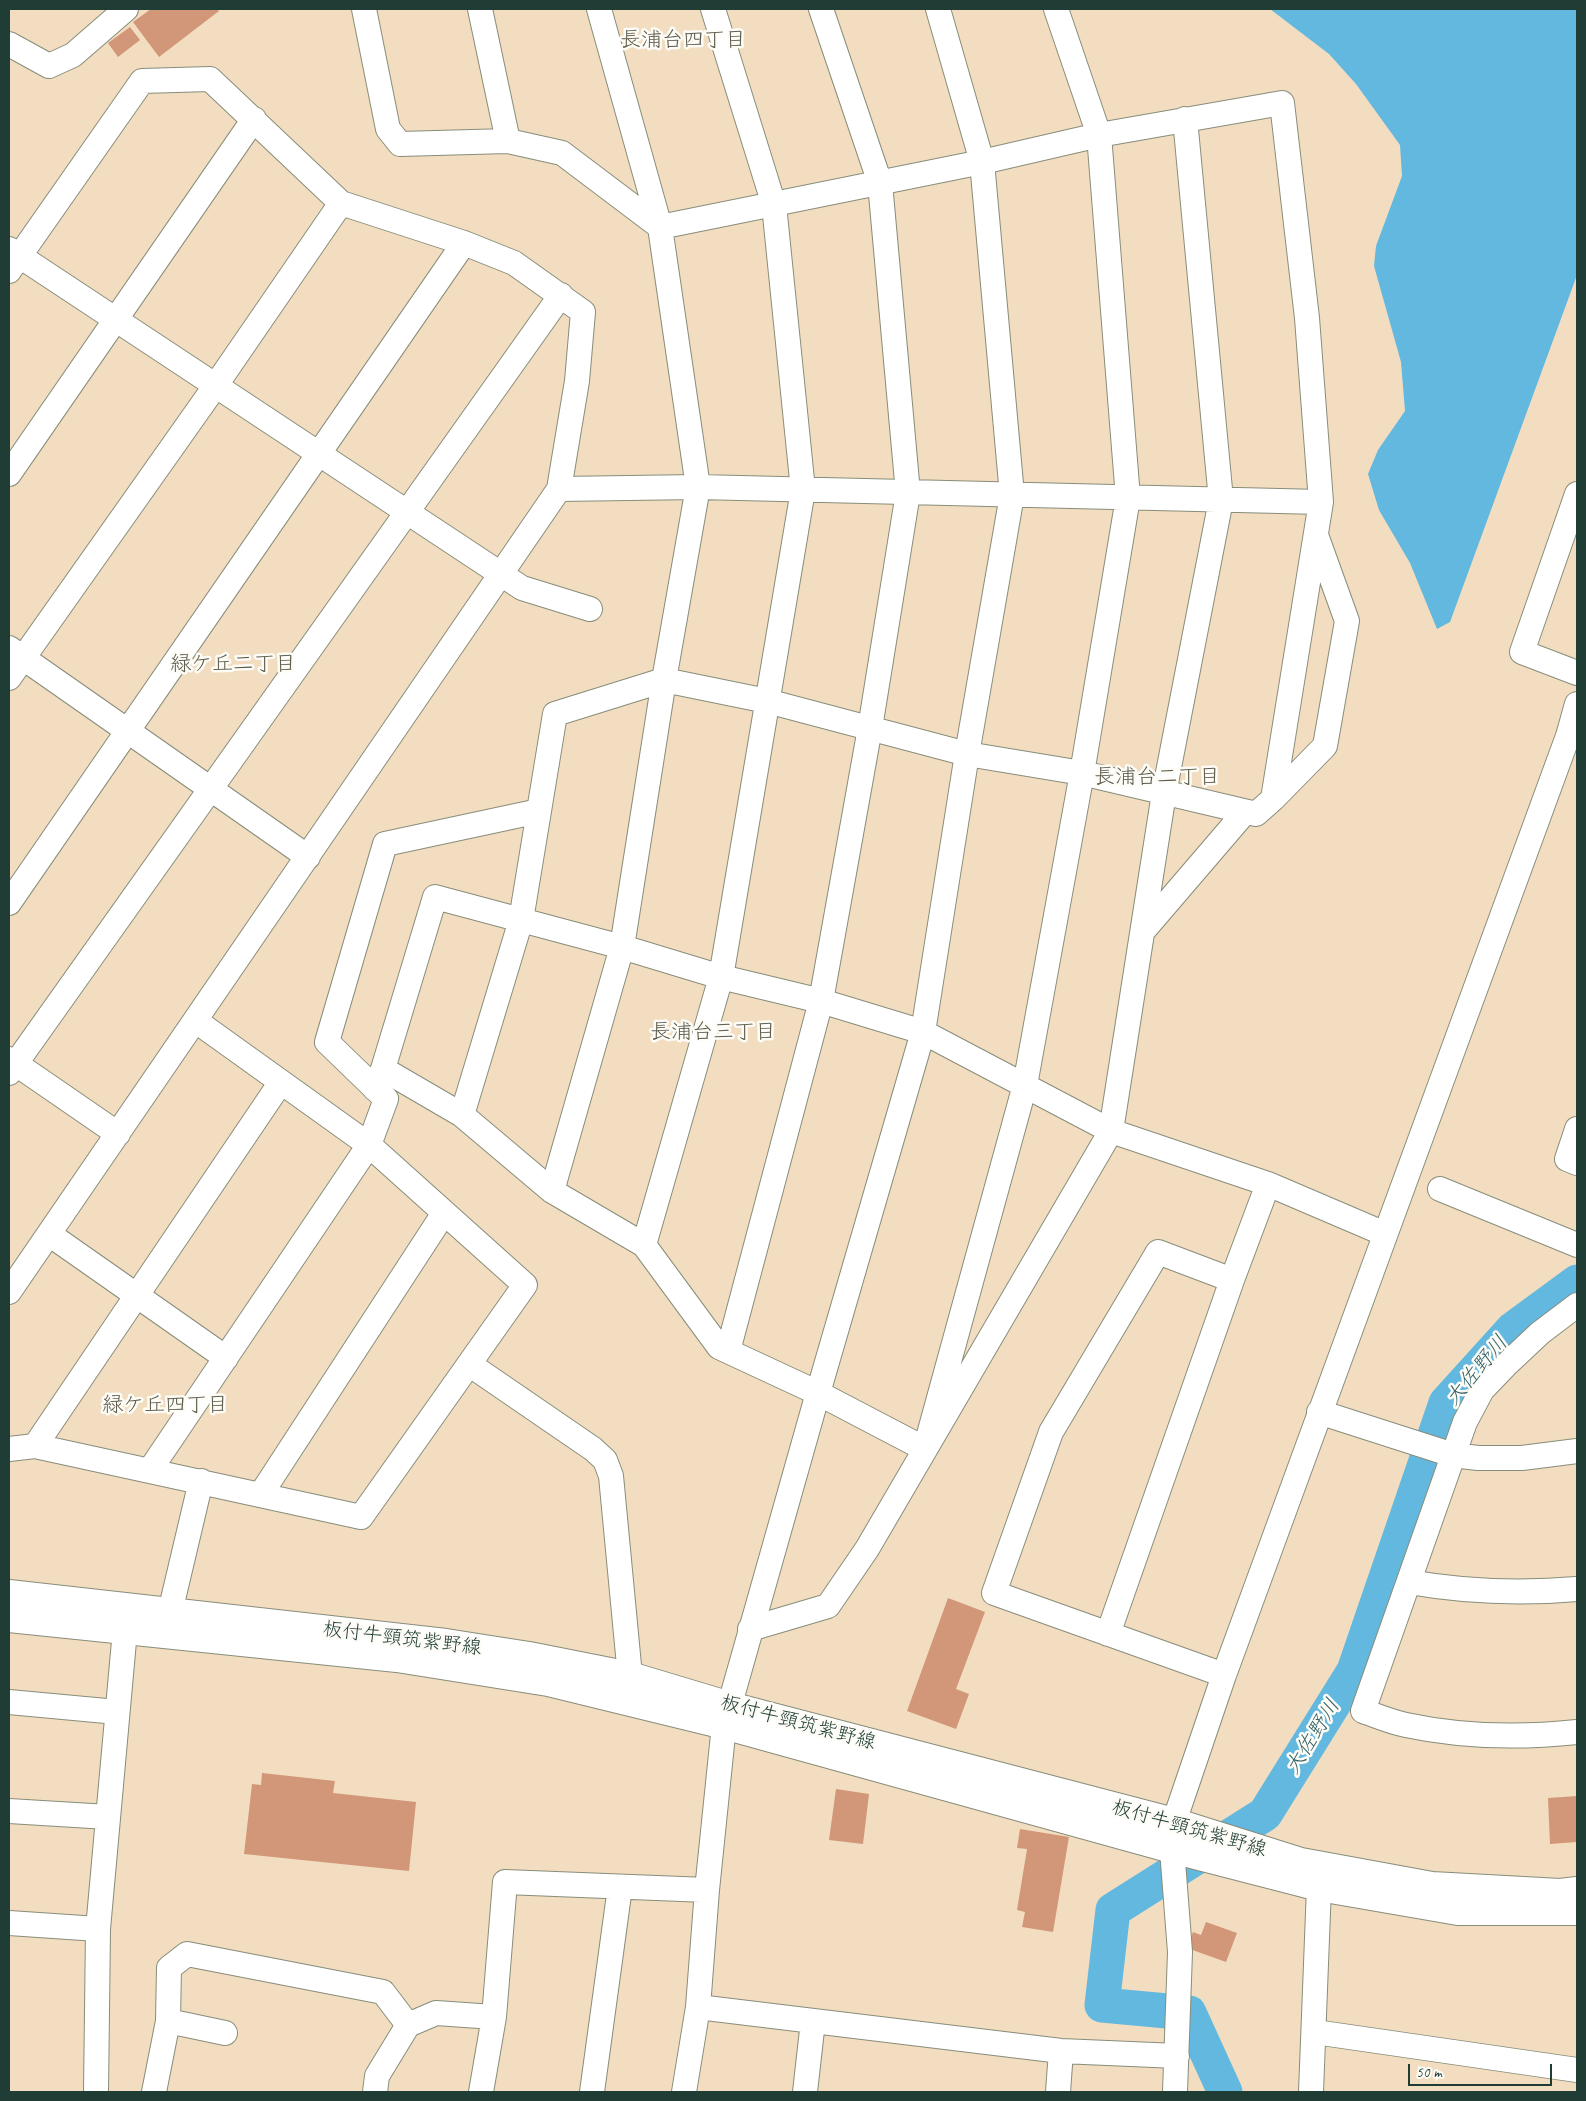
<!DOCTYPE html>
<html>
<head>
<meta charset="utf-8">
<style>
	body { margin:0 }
	#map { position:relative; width:1586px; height:2101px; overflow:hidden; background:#f2ddc0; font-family:Caveat,sans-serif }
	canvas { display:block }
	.frame { position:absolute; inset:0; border:10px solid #1f3d34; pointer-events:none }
	.scale { position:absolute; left:1408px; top:2064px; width:144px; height:22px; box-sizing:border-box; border:2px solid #1f3d34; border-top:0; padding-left:6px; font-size:15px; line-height:18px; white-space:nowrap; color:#1f3d34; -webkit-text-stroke:4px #fdfcf7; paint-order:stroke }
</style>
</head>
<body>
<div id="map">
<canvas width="1586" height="2101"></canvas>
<div class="frame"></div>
<div class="scale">50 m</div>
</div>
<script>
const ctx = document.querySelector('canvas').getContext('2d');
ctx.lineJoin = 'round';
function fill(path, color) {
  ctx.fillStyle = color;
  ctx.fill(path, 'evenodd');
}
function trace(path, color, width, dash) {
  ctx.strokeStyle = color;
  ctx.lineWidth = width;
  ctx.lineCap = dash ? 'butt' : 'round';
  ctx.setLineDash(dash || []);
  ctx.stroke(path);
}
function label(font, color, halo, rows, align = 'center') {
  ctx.font = font + ' Caveat,"Klee One",sans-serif';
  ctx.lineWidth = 5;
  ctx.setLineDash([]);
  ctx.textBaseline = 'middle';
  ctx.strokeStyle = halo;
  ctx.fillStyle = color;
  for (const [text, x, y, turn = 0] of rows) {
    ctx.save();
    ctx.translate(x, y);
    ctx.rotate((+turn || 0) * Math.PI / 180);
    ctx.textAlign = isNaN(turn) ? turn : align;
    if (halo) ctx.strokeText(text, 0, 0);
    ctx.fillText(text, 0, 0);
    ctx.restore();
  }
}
const water = new Path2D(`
	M1270,9H1577V275L1450,622L1437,629L1410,563L1379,510L1368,474L1378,450L1405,411L1401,362L1374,266L1376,246L1402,176L1400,145L1356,84L1329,54Z`);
const river = new Path2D(`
	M1225,2092L1189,2013L1102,2005L1113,1910L1265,1814L1354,1671L1446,1403L1513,1329L1577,1282`);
const building = new Path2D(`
	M151,9H217L219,11L159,57L133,22Z
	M130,27L140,40L118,57L108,43Z
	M948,1598L985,1612L956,1689L969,1694L956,1729L907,1711Z
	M262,1773L335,1781L333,1793L416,1802L409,1871L244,1854L252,1784L261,1785Z
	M836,1789L869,1794L863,1844L829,1840Z
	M1577,1796V1842L1550,1844L1548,1798Z
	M1020,1829L1069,1837L1053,1932L1022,1927L1025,1912L1017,1910L1027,1849L1017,1848Z
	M1206,1922L1237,1933L1226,1962L1187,1948L1193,1932L1201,1935Z`);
const minor = new Path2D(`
	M364,9L388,129L400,144L508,141L562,153L660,227L982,162L1099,135L1282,103L1307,318L1321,502L1273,799L1256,814L1082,773L967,754L767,701L664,680L555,714L521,920L462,1115
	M480,9L508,141
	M9,44L49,66L73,55L126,9
	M9,249L522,588L590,609
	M9,271L142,81L210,79L341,203L464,243L514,263L583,312L577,381L559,489L9,1292
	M9,474L254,119
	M559,489L698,487L1321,502
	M1577,494L1522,652L1577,673
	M9,648L308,857
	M9,678L216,385L341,203
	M1273,799L1325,746L1347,621L1316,535
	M9,903L464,243
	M1143,931L1245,812
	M9,1059L118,1134
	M383,1069L462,1115L552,1191L644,1245L719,1347L818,1393L925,1449L1025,1085L1082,773L1128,498L1099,135L1056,9
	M9,1073L561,295
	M375,1089L383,1069L435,897L622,947L721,977L821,1001L923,1032L1111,1131L1268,1184L1385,1234
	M1577,1129L1567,1159L1577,1163
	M1440,1189L1577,1245
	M552,1191L622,947L664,680L698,487L660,227L599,9
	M49,1234L226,1358
	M644,1245L721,977L803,490L774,205L713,9
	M1577,1305L1540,1333L1507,1364L1482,1390L1465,1422L1363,1711C1377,1716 1391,1722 1406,1725C1462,1737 1520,1738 1577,1732
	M728,1351L821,1001L870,728L908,493L880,183L821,9
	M469,1364L593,1449L605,1460L611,1476L630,1676
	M1319,1412L1453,1455L1478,1458H1522L1577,1451
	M35,1446L281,1082
	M9,1449L35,1446L361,1517L525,1285L369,1145L196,1021
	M150,1470L369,1145L386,1099L327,1042L385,844L539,811
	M261,1494L444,1213
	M1409,1582C1466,1592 1519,1594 1577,1589
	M750,1629L828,1606L867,1549L1111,1131L1164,793L1221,500L1185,119
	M164,1630L170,1612L201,1481
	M1108,1634L1232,1280L1268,1184
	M1224,1675L994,1593L1051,1432L1158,1252L1232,1280
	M9,1702L117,1712
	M9,1811L108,1817
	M9,1923L98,1929
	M698,2007L1061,2051L1177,2056
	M168,2021L225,2033
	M1315,2032L1577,2070
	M96,2092L98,1929L125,1630
	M154,2092L168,2021L169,1968L187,1954L383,1992L408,2025
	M375,2092L377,2076L408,2025L436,2013L494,2017
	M481,2092L494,2017L505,1882L707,1890
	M592,2092L620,1887
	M684,2092L698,2007L707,1890L724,1725L818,1393L923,1032L967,754L1012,495L982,162L938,9
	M805,2092L813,2021
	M1058,2092L1061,2051
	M1175,2092L1180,1952L1172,1849L1174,1822L1224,1675L1568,736L1577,704
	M1311,2092L1319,1887`);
const major = new Path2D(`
	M9,1594L446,1643L529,1656L630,1676L730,1706L1174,1822L1301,1862L1432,1886L1560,1893L1577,1891
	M9,1618L397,1658L548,1682L724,1725L1172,1849L1319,1887L1458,1911H1577`);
const streetNames = [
	["板付牛頸筑紫野線",402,1639,7],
	["板付牛頸筑紫野線",798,1723,15],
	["板付牛頸筑紫野線",1189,1829,16]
];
const neighbourhoodNames = [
	["長浦台四丁目",683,40],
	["緑ケ丘二丁目",233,664],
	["長浦台二丁目",1157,777],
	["長浦台三丁目",713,1032],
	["緑ケ丘四丁目",165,1405]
];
const waterNames = [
	["大佐野川",1477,1371,-50],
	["大佐野川",1313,1737,-58]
];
fill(water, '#62b8df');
trace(river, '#62b8df', 35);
fill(building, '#d29678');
trace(minor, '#888d7a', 26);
trace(major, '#888d7a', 30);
trace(minor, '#fff', 24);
trace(major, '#fff', 28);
label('20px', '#1f3d34', '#fdfcf7', streetNames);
label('21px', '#5e5c4c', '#fdfcf7', neighbourhoodNames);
label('italic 21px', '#336267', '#fdfcf7', waterNames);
</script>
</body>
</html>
